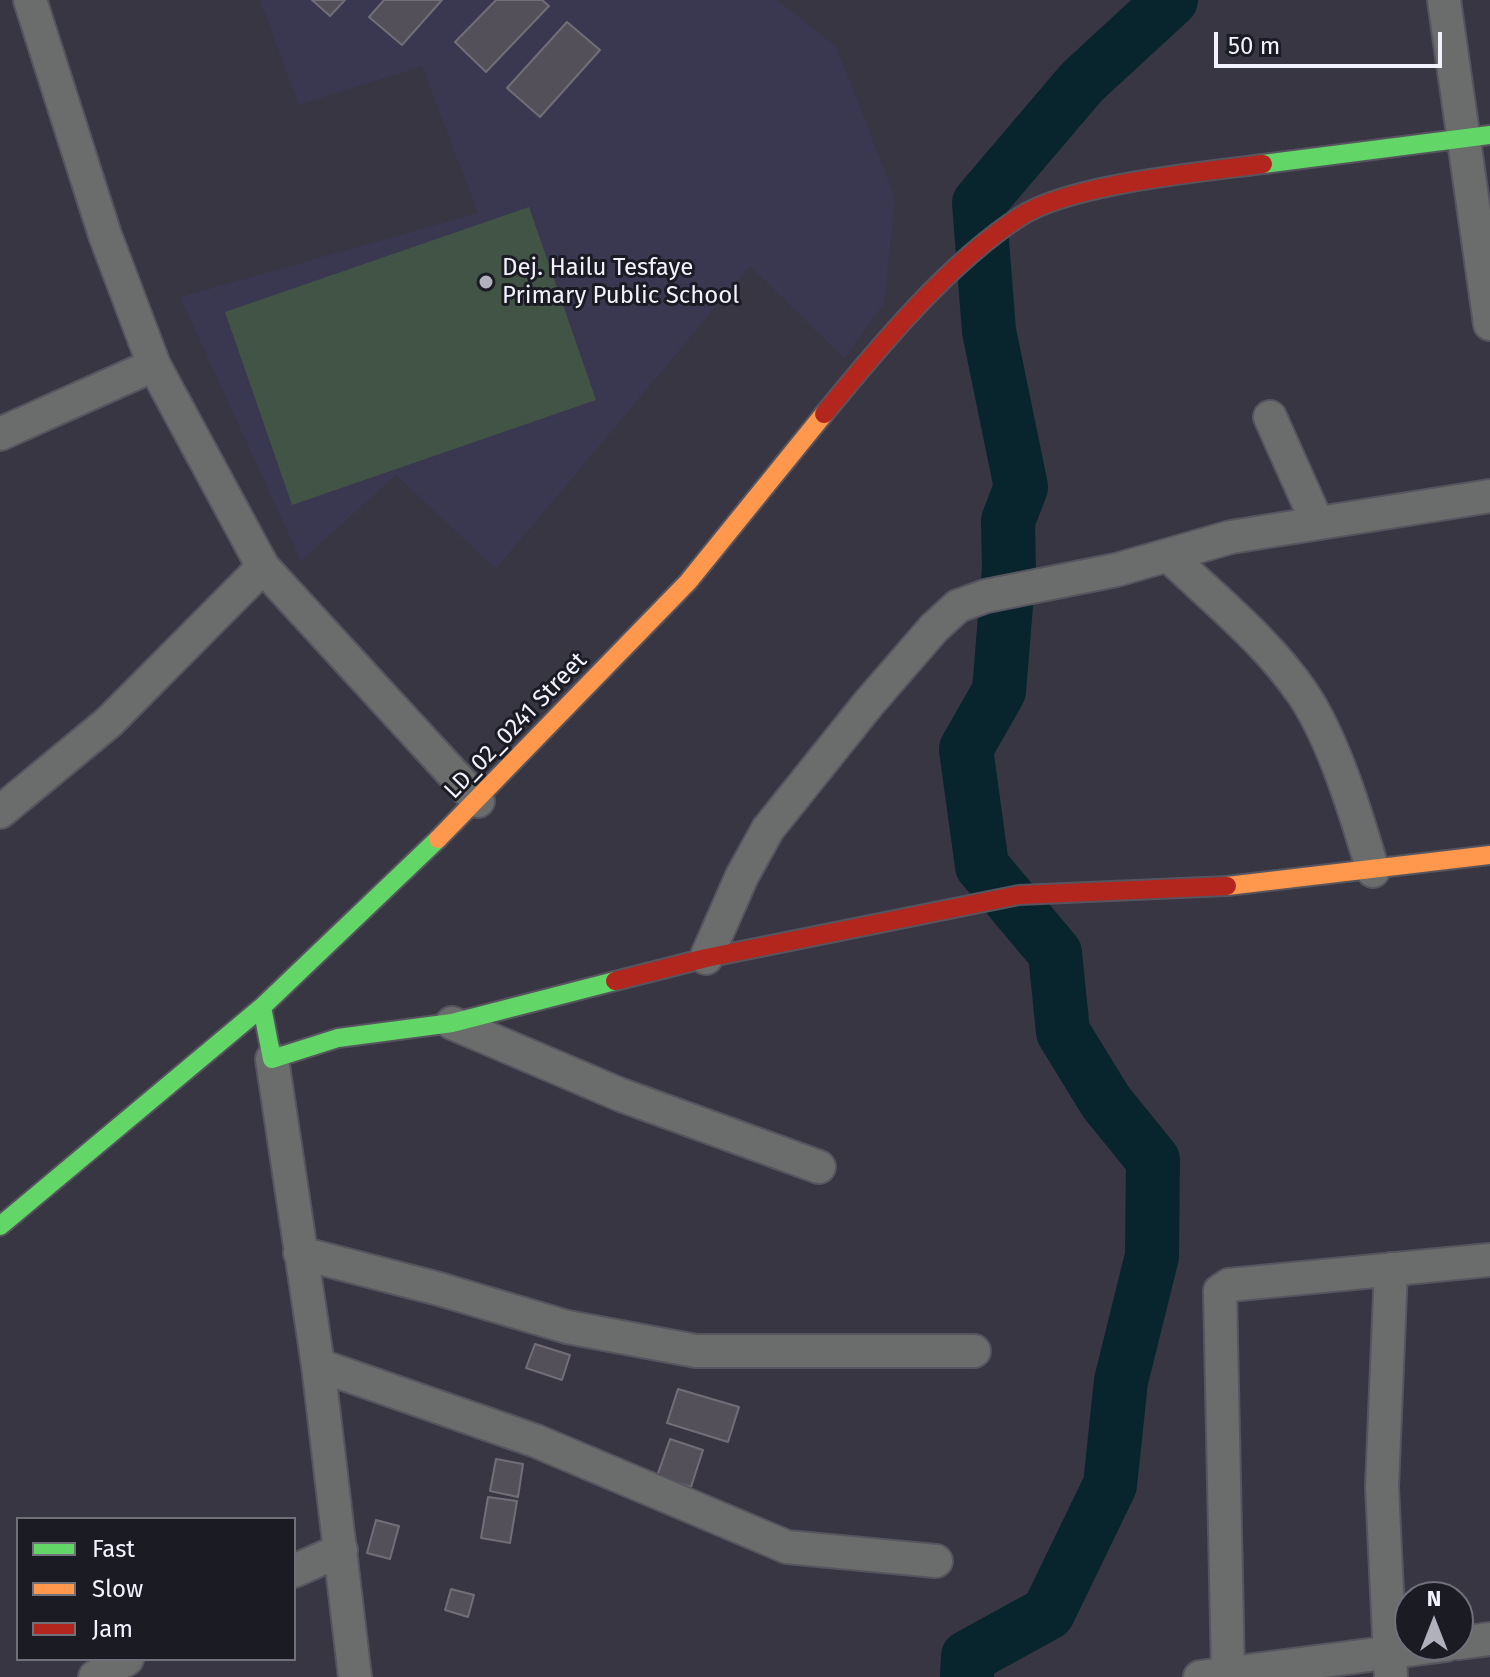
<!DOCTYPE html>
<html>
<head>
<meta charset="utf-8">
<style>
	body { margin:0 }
	#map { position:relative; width:1490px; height:1677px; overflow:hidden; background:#373642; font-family:"Fira Sans",sans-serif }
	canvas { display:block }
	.legend { position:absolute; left:16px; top:1517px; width:280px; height:144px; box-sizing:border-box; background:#1b1b24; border:2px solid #71717c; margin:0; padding:10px 14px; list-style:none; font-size:24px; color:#f2f2ff }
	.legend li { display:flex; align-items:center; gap:16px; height:40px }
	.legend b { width:40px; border:2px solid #71717c }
	.north { position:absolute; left:1394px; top:1581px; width:80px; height:80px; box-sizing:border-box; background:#1b1b24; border:2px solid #71717c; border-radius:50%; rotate:0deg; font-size:22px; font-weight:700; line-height:32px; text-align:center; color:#f2f2ff }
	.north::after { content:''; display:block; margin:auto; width:28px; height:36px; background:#b1b0bd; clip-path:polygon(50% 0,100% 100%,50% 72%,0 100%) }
	.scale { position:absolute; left:1214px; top:32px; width:228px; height:36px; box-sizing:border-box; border:4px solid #f2f2ff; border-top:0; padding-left:10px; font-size:24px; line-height:28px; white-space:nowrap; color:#f2f2ff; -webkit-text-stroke:6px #1b1b24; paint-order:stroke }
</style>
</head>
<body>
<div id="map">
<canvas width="1490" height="1677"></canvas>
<ul class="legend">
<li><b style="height:10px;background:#63d668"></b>Fast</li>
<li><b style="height:10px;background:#ff974d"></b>Slow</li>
<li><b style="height:10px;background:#b3261e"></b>Jam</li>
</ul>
<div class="north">N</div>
<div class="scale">50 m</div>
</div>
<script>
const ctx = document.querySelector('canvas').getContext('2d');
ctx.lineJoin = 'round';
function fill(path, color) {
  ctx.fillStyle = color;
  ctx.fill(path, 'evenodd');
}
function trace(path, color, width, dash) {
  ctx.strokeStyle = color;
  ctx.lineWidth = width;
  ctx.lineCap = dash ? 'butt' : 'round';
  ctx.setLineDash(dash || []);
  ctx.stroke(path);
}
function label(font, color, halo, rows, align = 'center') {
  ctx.font = font + ' "Fira Sans",sans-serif';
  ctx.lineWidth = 6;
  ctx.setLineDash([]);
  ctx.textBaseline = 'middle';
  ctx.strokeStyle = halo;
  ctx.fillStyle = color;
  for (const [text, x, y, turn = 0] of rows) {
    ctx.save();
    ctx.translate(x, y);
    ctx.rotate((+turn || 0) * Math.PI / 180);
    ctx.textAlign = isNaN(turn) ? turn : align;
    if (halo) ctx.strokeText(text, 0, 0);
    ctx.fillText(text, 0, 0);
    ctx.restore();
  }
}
const built = new Path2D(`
	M260,0H777L836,46L895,197L884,304L844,358L750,266L496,569L396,475L301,561L180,297L478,213L422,66L299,105Z`);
const green = new Path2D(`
	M529,207L596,400L292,505L225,312Z`);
const river = new Path2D(`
	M967,1677L968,1657L1048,1613L1110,1485L1121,1381L1152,1256L1153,1160L1106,1102L1063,1032L1055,953L982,866L966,749L999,691L1009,568L1008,521L1021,487L989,331L979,203L1082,82L1171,0`);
const building = new Path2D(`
	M312,0H345L330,16Z
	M384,0H442L402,45L369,17Z
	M496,0H542L549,6L486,72L455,42Z
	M567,22L600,50L540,117L507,88Z
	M535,1344L570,1355L562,1380L526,1368Z
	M678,1389L739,1407L728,1442L667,1423Z
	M670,1439L703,1450L691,1487L657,1476Z
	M496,1459L523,1464L518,1497L490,1491Z
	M488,1497L517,1501L510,1543L481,1538Z
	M376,1520L399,1526L390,1559L367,1553Z
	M451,1589L474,1595L468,1617L445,1610Z`);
const street = new Path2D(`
	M30,0L105,235L154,365L263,567L478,801
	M1444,0L1490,324
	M1270,417L1317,522
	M0,434L154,365
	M1169,556C1215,600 1267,641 1303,694C1334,740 1357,817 1373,871
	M0,812L109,722L263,567
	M706,958L742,876L768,829L869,703L934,628L958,606L986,596L1116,570L1231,537L1490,496
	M452,1023L621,1095L819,1167
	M272,1059L318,1365L355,1677
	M300,1253L439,1289L567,1327L696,1351H974
	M1391,1269L1382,1487L1391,1677
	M318,1365L536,1441L787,1547L936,1561
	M294,1571L341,1550
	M1458,1643L1490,1639
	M1228,1673L1220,1291L1229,1285L1490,1260
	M95,1677L127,1659
	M1200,1677L1446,1645`);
const fast = new Path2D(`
	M1263,164L1490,135
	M262,1007L272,1059L338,1038L452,1023L615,981
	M0,1226L262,1007L438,839`);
const slow = new Path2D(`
	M438,839L688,582L824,414
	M1227,886L1490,855`);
const jam = new Path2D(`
	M824,414C878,348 949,262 1021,216C1071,184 1201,172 1263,164
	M615,981L706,958L1019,895L1227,886`);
const markers = [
	[486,282,8,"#b1b0bd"]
];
const poiNames = [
	["Dej. Hailu Tesfaye",502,268],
	["Primary Public School",502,296]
];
const streetNames = [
	["LD_02_0241 Street",516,726,-46]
];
fill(built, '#393850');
fill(green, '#415445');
trace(river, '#08242d', 54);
fill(building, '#53505a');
trace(building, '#716e78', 2);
trace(street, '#56555f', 36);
trace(fast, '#56555f', 22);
trace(slow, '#56555f', 22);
trace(jam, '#56555f', 22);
trace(street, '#6a6d6c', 32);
trace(fast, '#63d668', 18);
trace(slow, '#ff974d', 18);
trace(jam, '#b3261e', 18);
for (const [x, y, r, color] of markers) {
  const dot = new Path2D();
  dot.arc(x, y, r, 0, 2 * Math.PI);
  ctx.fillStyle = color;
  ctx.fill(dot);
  trace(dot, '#1b1b24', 3);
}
label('24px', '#f2f2ff', '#1b1b24', poiNames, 'left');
label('24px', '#f2f2ff', '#1b1b24', streetNames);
</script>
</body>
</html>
